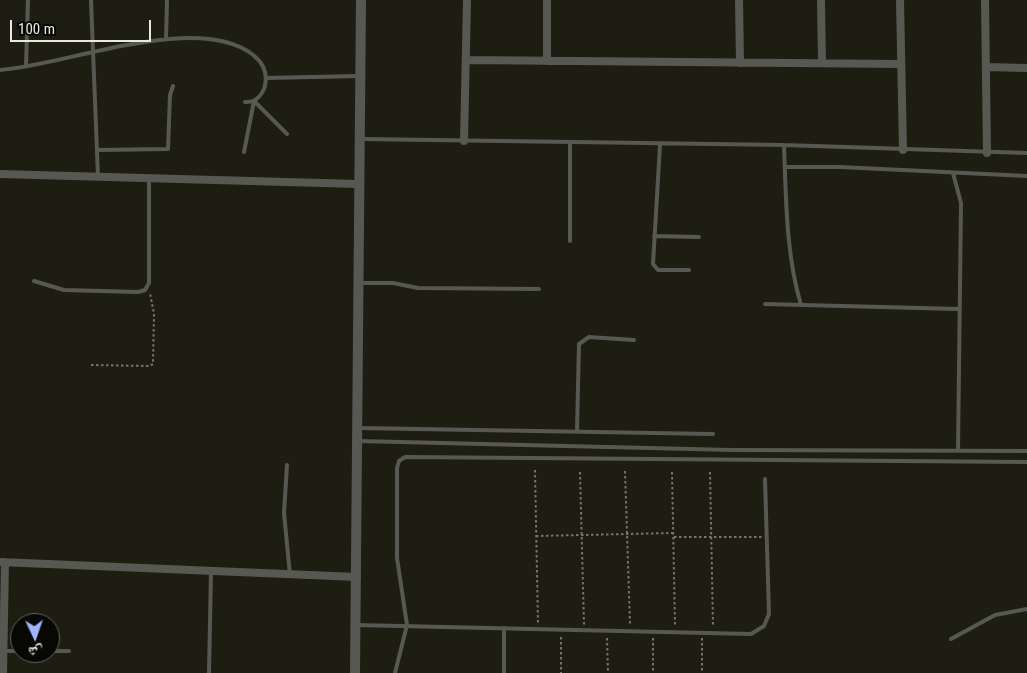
<!DOCTYPE html>
<html>
<head>
<meta charset="utf-8">
<style>
	body { margin:0 }
	#map { position:relative; width:1027px; height:673px; overflow:hidden; background:#1e1d12; font-family:"Roboto Condensed","Noto Naskh Arabic",sans-serif }
	canvas { display:block }
	.north { position:absolute; left:10px; top:613px; width:50px; height:50px; box-sizing:border-box; background:#070704; border:1px solid #61615d; border-radius:50%; rotate:177deg; font-size:14px; font-weight:700; line-height:20px; text-align:center; color:#e9e9e2 }
	.north::after { content:''; display:block; margin:auto; width:18px; height:22px; background:#a1b3fd; clip-path:polygon(50% 0,100% 100%,50% 72%,0 100%) }
	.scale { position:absolute; left:10px; top:20px; width:141px; height:22px; box-sizing:border-box; border:2px solid #e9e9e2; border-top:0; padding-left:6px; font-size:15px; line-height:18px; white-space:nowrap; color:#e9e9e2; -webkit-text-stroke:4px #070704; paint-order:stroke }
</style>
</head>
<body>
<div id="map">
<canvas width="1027" height="673"></canvas>
<div class="north">ش</div>
<div class="scale">100 m</div>
</div>
<script>
const ctx = document.querySelector('canvas').getContext('2d');
ctx.lineJoin = 'round';
function trace(path, color, width, dash) {
  ctx.strokeStyle = color;
  ctx.lineWidth = width;
  ctx.lineCap = dash ? 'butt' : 'round';
  ctx.setLineDash(dash || []);
  ctx.stroke(path);
}
const path = new Path2D(`
	M91,365L150,366L153,364L154,314L150,293
	M535,470L538,624
	M625,471L630,624
	M580,472L584,625
	M672,472L675,625
	M710,472L713,626
	M536,536L673,533
	M674,537H762
	M561,637V673
	M607,638L608,673
	M653,638V673
	M702,638V673`);
const service = new Path2D(`
	M91,0L98,177
	M166,39L167,0
	M26,66L28,0
	M0,70C68,65 195,12 252,54C259,60 263,64 265,72C268,86 261,103 245,102
	M266,78L358,76
	M254,101L287,134
	M362,139L784,145L1027,153
	M570,143V241
	M660,145L653,264L658,270H689
	M784,145C786,198 786,255 801,305
	M97,150L168,149L170,95L173,86
	M244,152L254,101
	M785,167H840L1027,176
	M953,173L961,203L958,451
	M654,236L699,237
	M34,281L64,290L138,292L145,290L149,283V178
	M361,283H393L418,288L539,289
	M765,304L958,309
	M358,428L713,434
	M577,431L579,344L589,337L634,340
	M358,441L732,450L1027,451
	M287,465L284,513L290,575
	M356,625L751,634L764,626L769,614L765,479
	M951,639L995,615L1027,609
	M3,651H20
	M50,651H69
	M209,673L211,571
	M395,673L407,625L397,558V468L399,461L405,457L1027,462
	M504,673V628`);
const minor = new Path2D(`
	M547,0V61
	M739,0L740,63
	M821,0L822,63
	M900,0L903,150
	M985,0L987,153
	M466,60L901,64
	M986,67L1027,68
	M464,141L467,0
	M0,174L358,184
	M0,562L357,577
	M3,673L5,562`);
const tertiary = new Path2D(`
	M355,673L361,0`);
trace(path, '#76756c', 2, [2.5, 2.5]);
trace(service, '#585852', 4);
trace(minor, '#585852', 8);
trace(tertiary, '#585852', 10);
</script>
</body>
</html>
